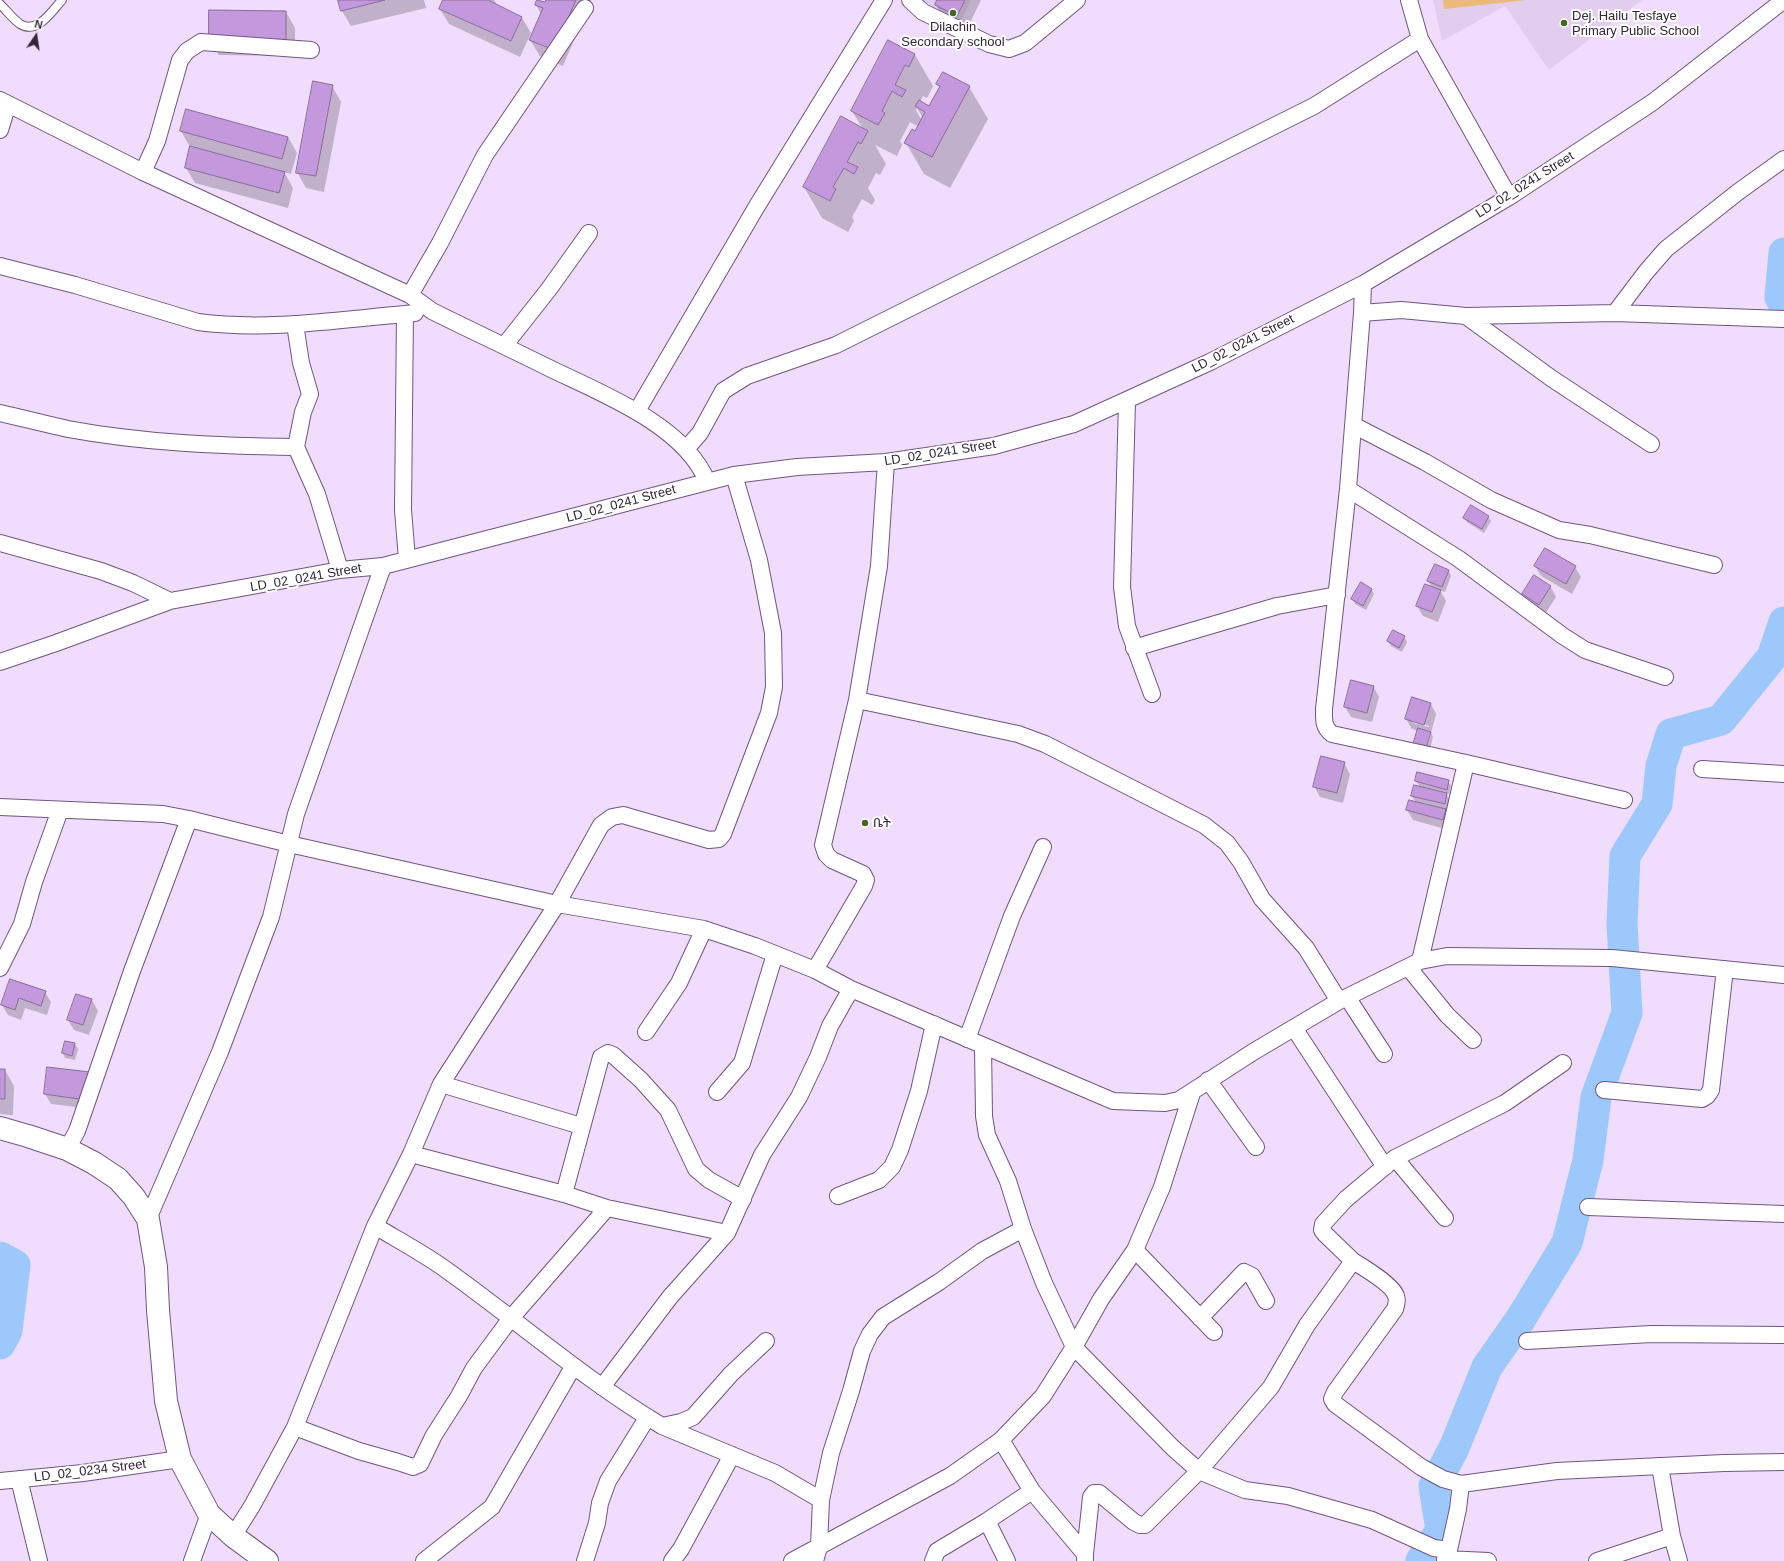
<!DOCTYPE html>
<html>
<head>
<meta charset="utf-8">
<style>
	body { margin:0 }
	#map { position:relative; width:1784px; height:1561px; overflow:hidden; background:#f0dcfc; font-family:Helvetica,sans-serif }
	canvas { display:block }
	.north { position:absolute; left:16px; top:16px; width:40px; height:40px; -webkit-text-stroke:3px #fff; paint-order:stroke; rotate:13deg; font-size:11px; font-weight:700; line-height:16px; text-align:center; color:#322639 }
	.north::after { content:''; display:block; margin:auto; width:14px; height:18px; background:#322639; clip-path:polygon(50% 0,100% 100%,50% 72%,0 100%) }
</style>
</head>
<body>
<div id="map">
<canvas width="1784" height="1561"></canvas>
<div class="north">N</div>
</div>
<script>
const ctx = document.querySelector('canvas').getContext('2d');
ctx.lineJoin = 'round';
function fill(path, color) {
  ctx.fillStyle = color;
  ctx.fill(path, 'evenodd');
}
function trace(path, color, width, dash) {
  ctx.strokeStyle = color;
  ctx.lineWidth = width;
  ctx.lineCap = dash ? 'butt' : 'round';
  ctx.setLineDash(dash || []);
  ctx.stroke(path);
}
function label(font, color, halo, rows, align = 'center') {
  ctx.font = font + ' Helvetica,"Noto Sans Ethiopic",sans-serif';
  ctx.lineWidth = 4;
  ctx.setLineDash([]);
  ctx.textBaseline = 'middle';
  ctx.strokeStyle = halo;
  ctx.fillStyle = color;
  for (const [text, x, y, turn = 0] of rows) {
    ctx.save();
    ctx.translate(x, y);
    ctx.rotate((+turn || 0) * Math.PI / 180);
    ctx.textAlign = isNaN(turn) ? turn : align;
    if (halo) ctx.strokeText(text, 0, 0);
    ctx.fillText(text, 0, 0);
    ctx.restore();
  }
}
const built = new Path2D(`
	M923,0H971L959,26Z
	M1433,0H1642L1549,70L1505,6L1442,41Z`);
const green = new Path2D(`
	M1443,0H1527L1444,9Z`);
const shadow = new Path2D(`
	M339,0H424L426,8L351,26L342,11Z
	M444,0H494L498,7L522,18L531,33L520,57L449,24L440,9Z
	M547,0H591L563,66L540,56L530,40L541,14L536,5L546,4Z
	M938,0H981L966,31L945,21L936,5Z
	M286,12L295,28V56L219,55L210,39Z
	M915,55L933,86L927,98L923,96L920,102L929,107L940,88L937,84L969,87L988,119L950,188L924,174L906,143L919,127L910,122L900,141L902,145L897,156L875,145L886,164L880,175L876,173L868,188L875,200L872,205L862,199L852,217L854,221L848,232L822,218L804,187L863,129L852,111ZM917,108L923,118L922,121L916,110Z
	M332,86L341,102L324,192L306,188L297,172Z
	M181,131L288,137L297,153L291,174L284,172L293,188L288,208L195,183L186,168L190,147Z
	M1488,517L1491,521L1484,533L1467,522L1464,518Z
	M1535,566L1575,567L1581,577L1572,594L1541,576Z
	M1449,571L1451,576L1445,592L1440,590L1446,601L1438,622L1423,616L1417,606L1432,587L1428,581Z
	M1550,586L1556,597L1545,614L1529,604L1523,594Z
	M1371,589L1374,594L1366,610L1355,604L1353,599Z
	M1404,637L1407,642L1402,652L1391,646L1388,641Z
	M1373,686L1379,697L1372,722L1351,717L1345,707Z
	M1431,704L1436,714L1431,733L1433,737L1429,753L1426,752L1431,735L1412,729L1406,719ZM1413,721L1429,726V727L1413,723Z
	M1344,763L1350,774L1343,803L1320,797L1314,786Z
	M1418,773L1448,781L1451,786L1449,794L1446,793L1452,805L1449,830L1413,820L1407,810L1416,803L1412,796L1420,787L1416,781Z
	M11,980L45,992L51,1002L47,1015L25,1008L21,1020L8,1015L2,1005Z
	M77,995L92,1000L98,1011L89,1035L74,1030L68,1020Z
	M75,1044L78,1049L75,1060L65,1058L63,1053Z
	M0,1070H5L14,1086L13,1115L0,1114Z
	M95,1084L92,1109L51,1104L45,1094Z`);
const river = new Path2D(`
	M1784,253L1780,297L1784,305
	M0,1257L15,1265L7,1331L0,1344
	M1421,1561L1441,1530L1434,1486L1454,1448L1487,1367L1520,1320L1567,1243L1588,1160L1596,1097L1627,1013L1622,924L1625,856L1657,804L1661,766L1671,734L1721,720L1772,657L1784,622`);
const building = new Path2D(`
	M338,0H385L341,11Z
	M443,0H488L522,17L511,41L439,9Z
	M537,0L545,2L546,0H576L554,50L529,40L543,8L535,5Z
	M937,0H965L957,16L935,5Z
	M209,10L286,11V40L209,39Z
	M888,40L915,54L909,67L905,65L895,85L906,90L902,97L892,91L882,111L885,113L878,125L851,111Z
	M943,72L970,86L932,157L904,143L912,129L915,131L925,112L915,106L919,100L929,106L940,86L936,84Z
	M313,81L333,85L316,176L296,173Z
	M186,109L288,137L282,159L180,131Z
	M841,116L868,131L861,144L858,142L847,162L858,167L854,174L844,168L833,187L836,189L830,201L803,187Z
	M190,146L285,172L279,193L185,168Z
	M1471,505L1489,516L1482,529L1463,518Z
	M1545,548L1576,566L1566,584L1534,566Z
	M1435,564L1449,570L1442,587L1427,581Z
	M1534,575L1551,586L1539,605L1522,594Z
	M1361,582L1372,589L1363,606L1351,599Z
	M1425,584L1441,590L1432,612L1416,606Z
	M1393,630L1405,636L1399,648L1387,641Z
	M1351,680L1374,686L1367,713L1344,707Z
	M1412,697L1431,703L1424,725L1405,719Z
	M1418,728L1431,732L1426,749L1413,745Z
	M1321,756L1345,762L1337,793L1313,787Z
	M1417,772L1449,780L1447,790L1415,781Z
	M1414,785L1447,793L1445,804L1411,796Z
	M1409,800L1446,809L1443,820L1406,810Z
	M10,979L46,991L41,1006L19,998L15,1010L1,1005Z
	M76,994L92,999L83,1025L67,1020Z
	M65,1041L75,1043L72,1056L62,1053Z
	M47,1067L90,1072L86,1100L44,1094Z
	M0,1069H5V1099H0Z`);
const service = new Path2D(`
	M0,4C6,10 13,19 20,24C37,35 52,11 62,0`);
const minor = new Path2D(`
	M910,0L923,12L989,44L1009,49L1025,43L1077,0
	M1409,0L1420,39L1509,197
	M0,100L143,172L410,295L432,311C470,330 509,348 547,367C600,393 683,424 707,481
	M0,130L8,104
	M143,172L157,141L180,60L187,51L201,42L311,50
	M0,266L75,285L198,322C266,331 337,320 405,314
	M1363,284L1362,313L1401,310L1466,316L1615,313L1784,319
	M410,295L440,243L485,155L585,8
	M1362,313L1348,489L1324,709C1324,720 1323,727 1332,734L1466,763L1420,961
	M1615,313L1646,272L1666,249L1738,192L1784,159
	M1466,316L1551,378L1651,444
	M295,324L301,363L310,394L303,412L296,447
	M504,346L549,289L589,233
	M1127,401L1122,587L1127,626L1152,694
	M637,411L757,206L884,0
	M0,413C23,418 45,424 68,429C143,443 221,446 296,447L317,494L340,570
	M1353,425L1425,462L1491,500L1559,530L1590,535L1714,565
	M686,449L700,433L723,391L747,376L836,345L1314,106L1420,39
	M886,462L879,566L857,700L1018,734L1045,744L1204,825L1227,843L1241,862L1262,899L1306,948L1339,1001
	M1348,489L1459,559L1563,636L1585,650L1665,677
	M0,543L101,571L133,583L170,601
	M407,559L403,510L405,314L415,313
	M1134,648L1277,606L1337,595
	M0,662L56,643L170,601L340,570L383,566L734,475L797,467L886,462L994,446L1074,424L1210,362L1363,284L1509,197L1653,102L1784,0
	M1466,763L1624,800
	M1702,769L1784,774
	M0,807L163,814L189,819
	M1408,967L1447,1015L1473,1040
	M0,968L22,924L34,882L60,810
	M815,970L864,886L866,880L863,874L832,860L826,854L823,845L857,700
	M1347,997L1384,1054
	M1294,1028L1385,1167
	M646,1032L679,983L704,929
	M967,1039L1012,916L1043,847
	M983,1046L984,1116L987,1135L1008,1181L1023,1229L1044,1283L1074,1347L1173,1448L1199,1471L1245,1490L1288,1496L1372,1520L1434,1548L1449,1550
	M1208,1080L1256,1147
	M441,1084L581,1126
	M1604,1090L1702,1099L1707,1096L1711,1090L1725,969
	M717,1092L742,1063L775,954
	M67,1149L77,1131L132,971L189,819L289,844L557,904L704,929L755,946L815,970L851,989L1113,1101L1165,1103L1179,1100L1253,1052L1339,1001L1420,961L1447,956L1612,958L1784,975
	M411,1154L564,1194L607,1208L727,1233
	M1395,1158L1445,1218
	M564,1194L601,1057L608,1053L613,1055L641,1080L668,1110L696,1169L709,1180L743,1199
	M838,1196L879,1180L892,1167L900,1150L919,1091L934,1024
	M1588,1207L1784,1214
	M148,1219L220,1052L271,917L296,814L383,566
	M375,1226C398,1240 423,1253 445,1269C518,1321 585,1380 662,1426L775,1473L821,1500L819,1547L815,1561
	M1135,1250L1162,1187L1192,1093
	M1353,1261C1363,1267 1393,1285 1396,1296C1398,1301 1396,1305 1395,1309L1335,1392L1332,1399L1335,1404L1421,1467L1443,1479L1461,1484L1557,1471L1724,1463L1784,1462
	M1200,1318L1244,1272L1252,1276L1266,1301
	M1527,1341L1651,1334L1784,1335
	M602,1387L670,1297L727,1233L762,1155L799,1097L818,1057L830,1026L851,989
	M662,1426L681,1422L693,1417L731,1374L766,1341
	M295,1427L359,1451L398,1462L413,1467L420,1464L434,1435L459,1396L474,1368L511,1318L607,1208
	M1001,1440L1043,1396L1074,1347L1101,1299L1135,1250L1214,1332
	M1660,1466L1672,1536L1679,1561
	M19,1479L39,1561
	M0,1481L83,1473L180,1459
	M821,1500L831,1453L851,1391L862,1351L870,1334L883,1317L939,1282L982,1251L1023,1229
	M987,1521L1007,1561
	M233,1536L252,1506L295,1427L375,1226L411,1154L441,1084L557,904L601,825L612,817L623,815L709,840L719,839L723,834L769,713L774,687L773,633L759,560L734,475
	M1085,1554L1091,1497L1094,1493H1099L1134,1522L1140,1525H1145L1199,1471L1271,1387L1307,1325L1353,1261L1325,1234L1322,1230L1323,1224L1346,1199L1395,1158L1505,1103L1563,1063
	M1445,1559L1488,1561
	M192,1561L209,1514
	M424,1561L492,1507L573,1367
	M585,1561L597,1523L600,1503L608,1481L647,1418
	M672,1561L681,1549L732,1455
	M792,1561L950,1476L1001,1440L1032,1491L1085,1554V1559
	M933,1561L937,1551L987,1521L1032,1491
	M1445,1561L1449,1550L1458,1509L1461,1484
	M1597,1561L1672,1536`);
const secondary = new Path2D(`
	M0,1128L28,1136L67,1149L94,1163L118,1179L134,1197L148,1219L156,1267L158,1310L166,1401L180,1459L209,1514L233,1536L267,1561`);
const markers = [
	[953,13,4,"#436720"],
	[1564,23,4,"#436720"],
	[865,823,4,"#436720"]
];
const poiNames = [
	["Dej. Hailu Tesfaye",1572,16],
	["Primary Public School",1572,31],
	["Dilachin",953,27,"center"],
	["Secondary school",953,42,"center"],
	["ቤት",873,823]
];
const streetNames = [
	["LD_02_0241 Street",1525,185,-32],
	["LD_02_0241 Street",1243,344,-27],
	["LD_02_0241 Street",940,453,-9],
	["LD_02_0241 Street",621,504,-15],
	["LD_02_0241 Street",306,578,-10],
	["LD_02_0234 Street",90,1471,-7]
];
fill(built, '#e3cdef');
fill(green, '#ebba7b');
fill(shadow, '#0003');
trace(river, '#9cc8fb', 31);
fill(building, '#c398dc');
trace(building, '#896c9a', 1);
trace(service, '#715582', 10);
trace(minor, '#715582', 18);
trace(secondary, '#715582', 24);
trace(service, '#fff', 8);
trace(minor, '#fff', 16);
trace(secondary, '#fff', 22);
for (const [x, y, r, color] of markers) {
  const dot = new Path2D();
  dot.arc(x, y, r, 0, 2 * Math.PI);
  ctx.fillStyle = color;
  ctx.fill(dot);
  trace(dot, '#fff', 1.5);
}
label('13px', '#322639', '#fff', poiNames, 'left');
label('13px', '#322639', '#fff', streetNames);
</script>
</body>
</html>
